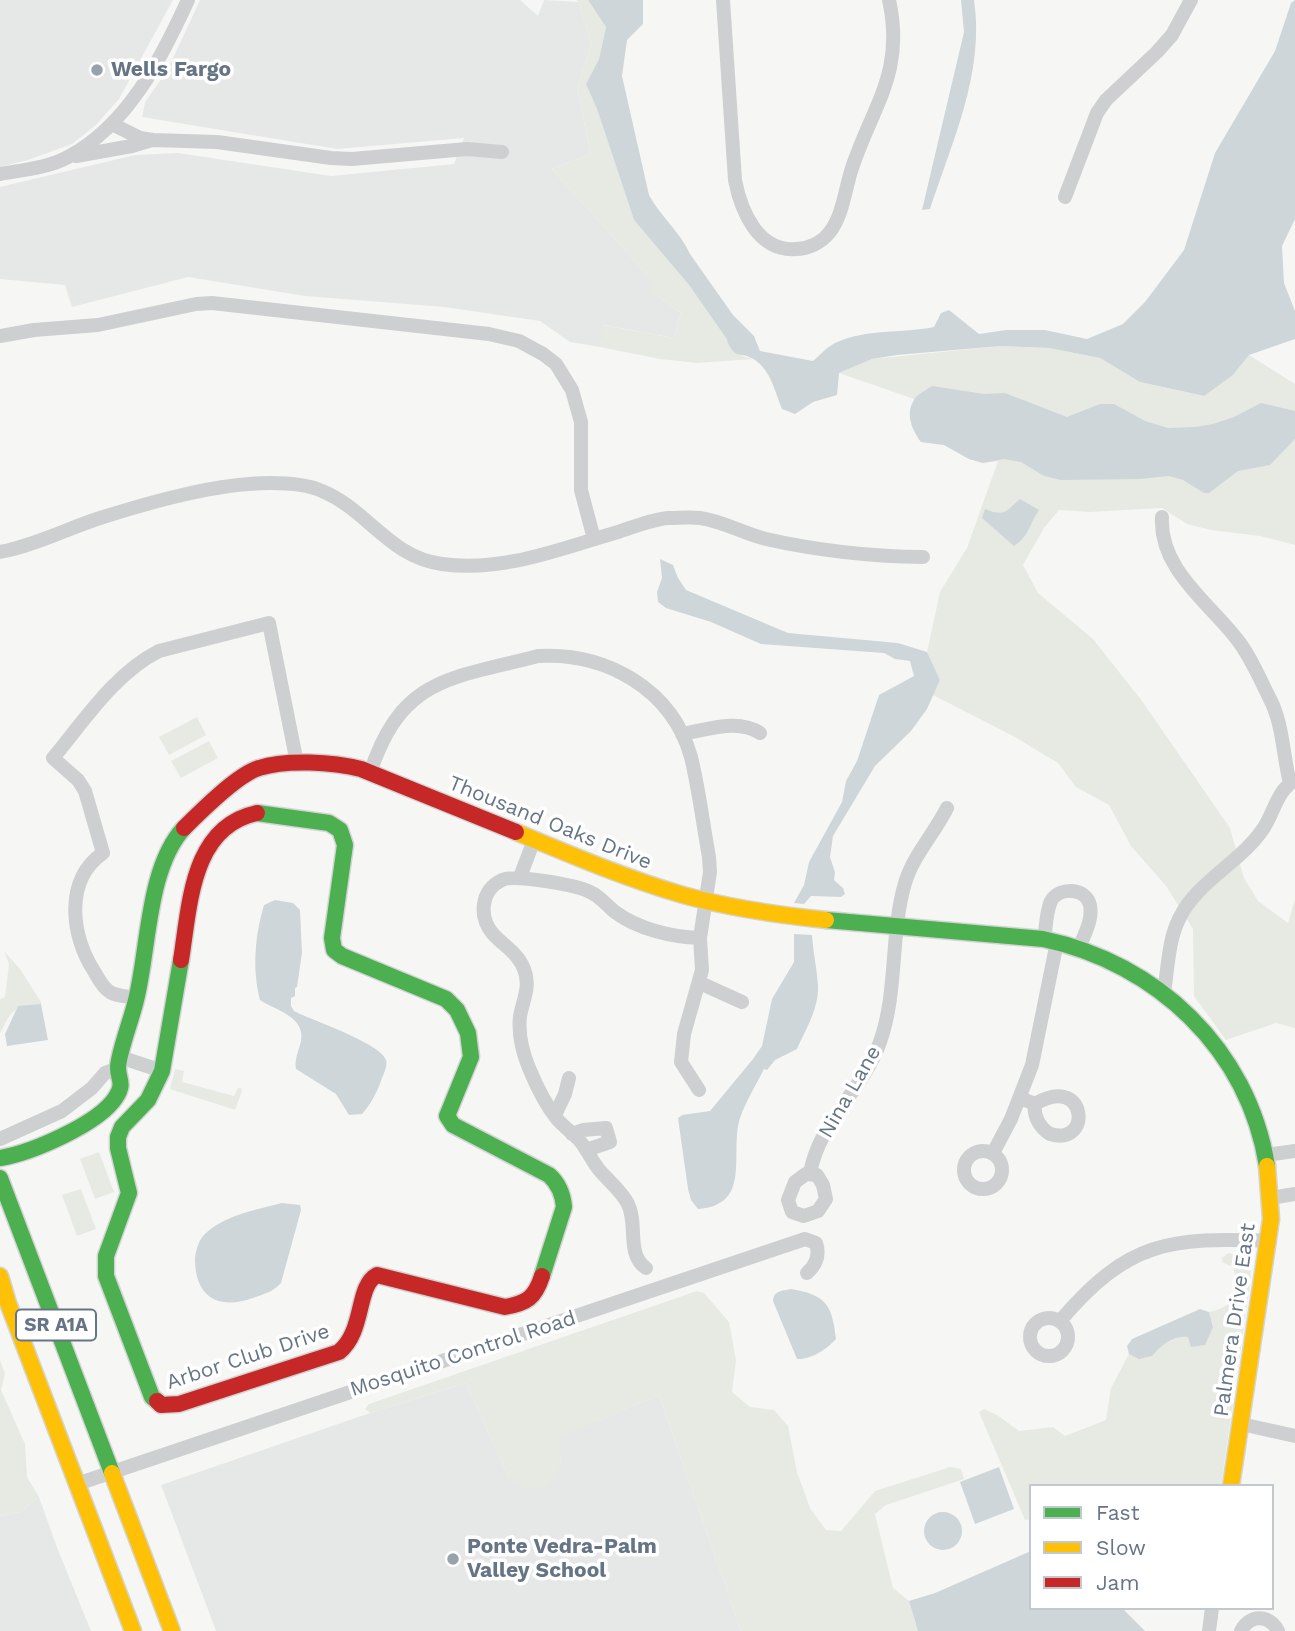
<!DOCTYPE html>
<html>
<head>
<meta charset="utf-8">
<style>
	body { margin:0 }
	#map { position:relative; width:1295px; height:1631px; overflow:hidden; background:#f6f7f5; font-family:"Work Sans",sans-serif }
	canvas { display:block }
	.legend { position:absolute; left:1029px; top:1484px; width:245px; height:126px; box-sizing:border-box; background:#fff; border:2px solid #c2c8cf; margin:0; padding:9px 12px; list-style:none; font-size:21px; color:#667586 }
	.legend li { display:flex; align-items:center; gap:14px; height:35px }
	.legend b { width:35px; border:2px solid #c2c8cf }
</style>
</head>
<body>
<div id="map">
<canvas width="1295" height="1631"></canvas>
<ul class="legend">
<li><b style="height:9px;background:#4caf50"></b>Fast</li>
<li><b style="height:9px;background:#ffc107"></b>Slow</li>
<li><b style="height:9px;background:#c62828"></b>Jam</li>
</ul>
</div>
<script>
const ctx = document.querySelector('canvas').getContext('2d');
ctx.lineJoin = 'round';
function fill(path, color) {
  ctx.fillStyle = color;
  ctx.fill(path, 'evenodd');
}
function trace(path, color, width, dash) {
  ctx.strokeStyle = color;
  ctx.lineWidth = width;
  ctx.lineCap = dash ? 'butt' : 'round';
  ctx.setLineDash(dash || []);
  ctx.stroke(path);
}
function label(font, color, halo, rows, align = 'center') {
  ctx.font = font + ' "Work Sans",sans-serif';
  ctx.lineWidth = 7;
  ctx.setLineDash([]);
  ctx.textBaseline = 'middle';
  ctx.strokeStyle = halo;
  ctx.fillStyle = color;
  for (const [text, x, y, turn = 0] of rows) {
    ctx.save();
    ctx.translate(x, y);
    ctx.rotate((+turn || 0) * Math.PI / 180);
    ctx.textAlign = isNaN(turn) ? turn : align;
    if (halo) ctx.strokeText(text, 0, 0);
    ctx.fillText(text, 0, 0);
    ctx.restore();
  }
}
const built = new Path2D(`
	M0,0H173L119,99L96,125L72,144L28,160L0,167Z
	M200,0H520L538,16L544,0L579,2L591,45L577,89L591,154L552,169L651,279V291L681,313L674,338L603,325L600,347L570,342L540,321L444,307L305,296L188,277L72,307L65,285L0,279V187L135,155L178,153L331,176L454,164L464,138L337,149L142,117L145,102L167,71Z
	M466,1383L509,1478L561,1464L558,1437L659,1395L741,1631H216L161,1485L370,1413Z
	M39,1497L58,1550L91,1631H0V1516L20,1512Z`);
const green = new Path2D(`
	M576,0H588L606,27L599,59L586,84L597,109L634,220L689,285L726,338C732,353 739,356 754,359L697,363L660,359L600,347L602,325L674,338L681,313L651,291V279L552,169L591,154L577,89L591,45L579,2Z
	M1000,346L1049,348L1100,358L1140,382L1203,396L1233,375L1249,355L1295,384V545L1260,536L1211,530L1187,524L1162,508L1090,512L1059,510L1044,528L1023,565L1038,593L1093,639L1142,701L1230,828L1244,878L1258,901L1288,923L1295,899V1028L1276,1023L1226,1040L1194,996L1193,929L1166,886L1131,846L1109,805L1076,787L1058,763L1015,737L933,695L940,680L927,652L940,592L967,548L998,461L983,463L969,459L944,445L921,442C910,427 909,416 914,399L839,373L872,359Z
	M197,717L206,735L169,755L159,737Z
	M209,741L218,758L181,778L171,761Z
	M4,951L20,969L41,1002V1004C13,1007 12,1009 0,1034V999L5,997L9,964Z
	M175,1069L184,1071L182,1082L234,1096L238,1088H241L242,1091L235,1110L170,1089Z
	M99,1152L114,1192L95,1199L80,1159Z
	M81,1189L96,1229L77,1236L62,1195Z
	M1228,1253L1247,1257L1251,1263L1250,1286L1221,1486H1031V1519L1025,1520L979,1412L984,1409L997,1415L1019,1431L1053,1427L1065,1436L1106,1420L1111,1388L1129,1354C1155,1366 1155,1345 1176,1337C1183,1334 1180,1337 1187,1337C1195,1336 1205,1330 1213,1327L1209,1312C1237,1306 1241,1293 1233,1267L1222,1262V1258Z
	M697,1291L704,1293L729,1322L736,1360L732,1392L750,1407L774,1410L788,1426L797,1472L810,1508L826,1530L841,1531L875,1491L950,1467L961,1469L964,1479L886,1505L875,1514L893,1588L909,1601L918,1631H741L659,1395L559,1437L561,1464L549,1486L524,1488L509,1478L466,1383L370,1413L365,1409L369,1404Z
	M0,1360L5,1374L1,1390L25,1444L27,1477L39,1497L20,1512L0,1516Z`);
const water = new Path2D(`
	M588,0H643V24L627,40L622,76L649,195C661,217 680,232 690,254L733,315L754,336L760,351L813,361C820,355 827,347 835,343C868,328 899,334 934,327L941,313L949,310L979,334L1006,330H1045L1087,339L1123,324L1145,302L1184,250L1215,153L1275,51L1291,3L1295,0V219L1282,246L1284,283L1295,311V339L1249,355L1233,375L1204,396L1140,382L1100,358L1049,348L1000,346L897,355L872,359L839,373L837,395L813,402L795,414L782,409C775,392 771,371 755,360C740,350 735,362 726,338L689,285L634,220L597,109L586,84L599,59L606,27Z
	M961,0H974C985,72 952,142 930,209L922,210L964,32Z
	M932,386L984,394L1005,393L1067,417L1100,404H1114L1145,421L1168,428L1195,427L1213,424L1234,417L1261,403L1295,411V439L1270,465L1238,471L1209,493H1204L1183,480L1169,476L1140,479L1061,480L1044,476L1021,462L1004,459L983,463L969,459L944,445L921,442C912,430 905,414 914,400C917,394 927,390 932,386Z
	M1020,499L1039,510C1028,526 1030,535 1014,546L982,518L985,509C1005,517 1005,512 1020,499Z
	M660,559L673,565L678,578L686,590L788,633L898,643L927,652L940,680L927,709L911,731L875,766L833,836L830,857L835,872L834,880L843,888L845,894L841,897L811,896L804,904L794,903L804,885L809,862L842,802L846,781L857,761L879,695L914,676L910,661L895,659L884,653L761,644L711,622L666,608L658,602L657,592L662,578Z
	M275,900L293,903L300,910L302,953L297,987L295,988V996L291,998V1006L294,1011C311,1020 381,1043 386,1060C388,1066 383,1075 381,1081C376,1094 371,1104 362,1114L349,1115L336,1094L296,1069C294,1060 299,1050 301,1041C306,1017 275,1010 260,1000C252,969 255,935 264,905Z
	M794,934L812,935C813,952 817,969 818,986C819,1008 806,1029 797,1049L775,1060L767,1070L764,1069C756,1085 746,1101 740,1118C729,1153 753,1205 698,1209L691,1200L688,1189L678,1118L682,1115L710,1111L753,1059L762,1046L772,999L794,962Z
	M41,1004L48,1040L7,1046L5,1034L18,1006Z
	M282,1203L300,1205L301,1210L281,1283C273,1292 264,1294 253,1298C219,1310 196,1298 195,1261C195,1253 198,1242 203,1236C223,1215 256,1210 282,1203Z
	M791,1289C826,1295 832,1304 836,1339C827,1349 811,1360 797,1359L773,1301C774,1290 782,1291 791,1289Z
	M1200,1309L1209,1312L1213,1327L1205,1345L1191,1347L1188,1337C1173,1335 1162,1345 1152,1356L1139,1359L1129,1354L1127,1346L1132,1339Z
	M999,1467L1014,1509L975,1524L960,1482Z
	M924 1531a19 19 0 1 1 38 0a19 19 0 1 1-38 0Z
	M1031,1551V1608H1122L1145,1631H918L909,1601L935,1593Z`);
const street = new Path2D(`
	M723,0L735,180C741,211 758,252 796,249C808,249 821,243 829,233C843,216 845,189 852,168C873,105 905,72 889,0
	M112,124L140,138L153,140L217,142L331,158L352,159L467,149L502,152
	M76,156L132,146L152,140
	M0,174C22,170 48,168 68,157C128,125 161,59 188,0
	M1065,197L1097,113L1106,100L1157,52L1172,35L1191,0
	M0,336L34,330L98,325L196,304L212,303L489,334L519,341L543,354L556,364L572,390L581,422V490L594,539
	M1162,517C1159,568 1207,601 1236,638C1250,655 1260,679 1270,699C1283,724 1283,756 1290,783
	M0,552C36,545 66,529 100,518C151,502 217,483 270,483C288,483 307,484 322,491C368,510 389,557 442,564C502,573 562,548 618,532C634,527 652,519 669,518C679,518 690,517 700,518C723,521 744,534 766,539C814,550 874,557 923,557
	M682,734C706,730 738,718 760,733
	M370,773C402,676 451,679 538,656C606,652 672,689 691,757C699,790 703,824 709,857L710,872L700,938L702,970L684,1034L681,1062L699,1090
	M520,877L534,840
	M1044,940C1046,928 1046,912 1051,901C1060,886 1086,888 1090,905C1093,920 1084,935 1079,948
	M700,983L742,1002
	M1164,992C1168,969 1168,941 1179,919C1197,881 1240,863 1263,829C1274,813 1277,790 1295,780
	M137,998C129,996 118,997 110,992C103,988 98,978 94,971C71,936 64,880 103,853L85,791L78,780L53,758C84,721 115,673 159,651L269,623L297,763
	M123,1058L162,1071
	M1020,1098L1035,1104C1087,1073 1093,1147 1050,1134C1040,1128 1033,1116 1035,1104
	M555,1115L565,1094L569,1078
	M572,1134L583,1130L606,1128L610,1142L586,1150
	M0,1139L62,1111L92,1088L105,1073L118,1068
	M964 1170a19 19 0 1 1 38 0a19 19 0 1 1-38 0Z
	M993,1153L1011,1119L1032,1065L1057,942
	M1266,1155L1295,1151
	M806,1174L817,1175L823,1185L826,1199L818,1211L804,1216L792,1212L788,1200L795,1182Z
	M810,1174C818,1123 864,1089 880,1042C898,991 890,934 905,883C914,854 934,834 947,808
	M1271,1198L1295,1194
	M646,1268C626,1255 638,1224 628,1204C622,1192 610,1182 601,1172C593,1163 588,1151 580,1141C573,1133 564,1127 557,1119C545,1104 536,1085 529,1068C522,1051 518,1034 520,1016C523,1000 531,986 524,969C518,953 504,946 493,934C478,916 481,890 502,880C514,874 577,885 590,892C600,896 606,905 615,912C638,929 671,937 700,938
	M1030 1337a19 19 0 1 1 38 0a19 19 0 1 1-38 0Z
	M1060,1321C1128,1241 1169,1237 1270,1241
	M1241,1424L1295,1436
	M77,1484L805,1239L816,1243C820,1255 816,1265 807,1273
	M1209,1631L1212,1608
	M1241,1631C1250,1614 1269,1614 1278,1631`);
const fast = new Path2D(`
	M257,813L329,823L340,830L345,845L332,938L334,950L342,956L446,999L457,1010L468,1033L471,1057L447,1116L453,1125L549,1175C558,1183 563,1195 564,1207L542,1276
	M826,920L1043,939C1157,963 1248,1049 1267,1166
	M0,1158C31,1153 99,1124 116,1097C125,1083 118,1080 118,1067C119,1051 132,1018 136,1000C149,949 147,868 184,828
	M0,1178L112,1473
	M157,1401L152,1397L106,1276V1256L129,1193L118,1148V1137L122,1127L148,1100L162,1071L181,960`);
const slow = new Path2D(`
	M516,832C571,855 625,878 683,895C729,908 778,915 826,920
	M0,1276L8,1303L133,1631
	M112,1473L172,1631
	M1231,1486L1271,1219L1267,1166`);
const jam = new Path2D(`
	M184,828C200,812 238,774 259,768C287,759 333,762 361,769L516,832
	M181,960C190,905 191,827 257,813
	M157,1401L161,1405L179,1404L339,1352C365,1331 356,1286 377,1275L505,1307C527,1303 535,1298 542,1276`);
const markers = [
	[97,70,7,"#98a2ad"],
	[453,1559,7,"#98a2ad"]
];
const shields = [
	[56,1325,80]
];
const shieldNames = [
	["SR A1A",56,1325]
];
const poiNames = [
	["Wells Fargo",111,70],
	["Ponte Vedra-Palm",467,1547],
	["Valley School",467,1571]
];
const streetNames = [
	["Thousand Oaks Drive",550,823,22],
	["Nina Lane",850,1092,-60],
	["Palmera Drive East",1235,1320,-82],
	["Mosquito Control Road",463,1354,-18],
	["Arbor Club Drive",248,1357,-18]
];
fill(built, '#e6e8e8');
fill(green, '#e6eae3');
fill(water, '#ced6d9');
trace(fast, '#d3d5d5', 19);
trace(slow, '#d3d5d5', 19);
trace(jam, '#d3d5d5', 19);
trace(street, '#cecfd0', 14);
trace(fast, '#4caf50', 16);
trace(slow, '#ffc107', 16);
trace(jam, '#c62828', 16);
for (const [x, y, r, color] of markers) {
  const dot = new Path2D();
  dot.arc(x, y, r, 0, 2 * Math.PI);
  ctx.fillStyle = color;
  ctx.fill(dot);
  trace(dot, '#fff', 2.5);
}
for (const [x, y, w] of shields) {
  const box = new Path2D();
  box.roundRect(x - w / 2, y - 15.5, w, 31, 5);
  ctx.fillStyle = '#fff';
  ctx.fill(box);
  trace(box, '#667586', 2);
}
label('bold 19px', '#667586', null, shieldNames);
label('bold 21px', '#667586', '#fff', poiNames, 'left');
label('21px', '#667586', '#fff', streetNames);
</script>
</body>
</html>
